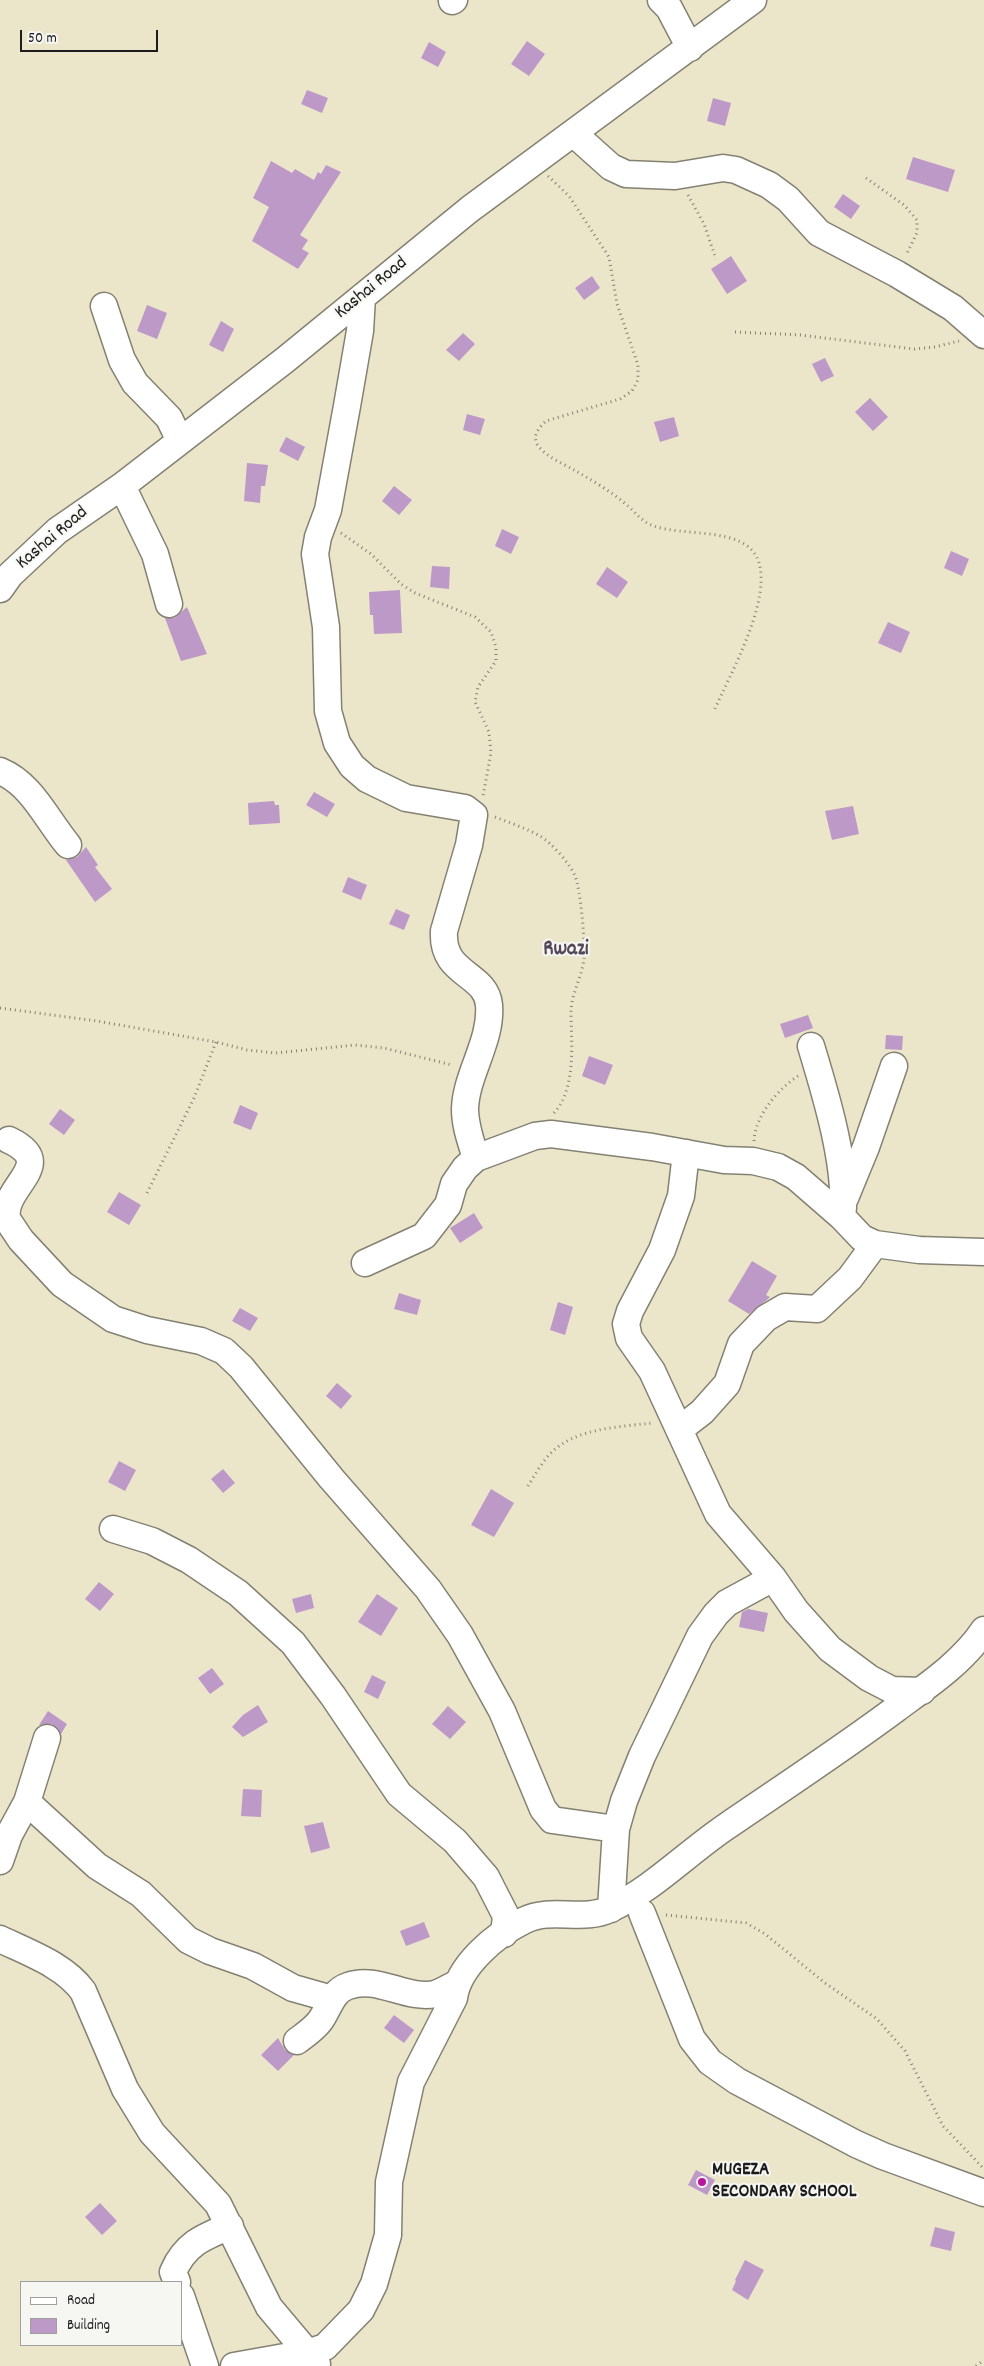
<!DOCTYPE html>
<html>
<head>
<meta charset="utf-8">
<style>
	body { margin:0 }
	#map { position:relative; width:984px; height:2366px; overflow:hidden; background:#ebe6ca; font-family:Dekko,sans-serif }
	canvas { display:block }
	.legend { position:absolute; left:20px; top:2281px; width:162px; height:65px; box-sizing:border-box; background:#f6f6f2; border:1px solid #9f9f9c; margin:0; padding:6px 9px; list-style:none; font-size:15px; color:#1c1c1c }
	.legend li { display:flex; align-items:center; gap:10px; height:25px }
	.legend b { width:25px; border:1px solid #9f9f9c }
	.scale { position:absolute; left:20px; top:30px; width:138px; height:22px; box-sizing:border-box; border:2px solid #1c1c1c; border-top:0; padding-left:6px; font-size:15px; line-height:18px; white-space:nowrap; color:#1c1c1c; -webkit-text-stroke:4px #f6f6f2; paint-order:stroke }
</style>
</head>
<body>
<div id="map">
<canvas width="984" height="2366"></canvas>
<ul class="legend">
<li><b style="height:6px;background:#fff"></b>Road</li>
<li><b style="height:14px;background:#bd99c8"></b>Building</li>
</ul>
<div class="scale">50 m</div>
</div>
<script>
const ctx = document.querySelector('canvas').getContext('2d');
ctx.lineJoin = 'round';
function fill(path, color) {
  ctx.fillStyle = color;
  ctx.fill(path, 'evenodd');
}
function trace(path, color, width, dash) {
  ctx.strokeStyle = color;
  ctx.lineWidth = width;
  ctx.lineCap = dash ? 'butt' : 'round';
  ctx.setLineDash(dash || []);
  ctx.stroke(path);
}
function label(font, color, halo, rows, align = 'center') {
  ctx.font = font + ' Dekko,sans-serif';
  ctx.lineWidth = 4;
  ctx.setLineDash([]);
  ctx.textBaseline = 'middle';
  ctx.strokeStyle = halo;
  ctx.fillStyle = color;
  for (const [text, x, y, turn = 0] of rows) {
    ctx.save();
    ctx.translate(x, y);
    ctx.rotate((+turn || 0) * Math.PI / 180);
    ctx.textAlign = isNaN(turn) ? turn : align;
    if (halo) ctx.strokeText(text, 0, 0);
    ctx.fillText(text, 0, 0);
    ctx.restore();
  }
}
const building = new Path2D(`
	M527,41L545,54L529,76L511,64Z
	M429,42L446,52L438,67L421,58Z
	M307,90L328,98L322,113L301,104Z
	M713,98L731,103L725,126L707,121Z
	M913,157L955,170L948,192L906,179Z
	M271,161L292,173L295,169L314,180L318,172L321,174L326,165L341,172L300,235L308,240L302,249L309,253L298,269L252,241L269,207L253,198Z
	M843,194L860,206L851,219L834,207Z
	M731,256L747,281L727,294L711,269Z
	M592,276L600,288L584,300L575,288Z
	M147,305L167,313L157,339L137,331Z
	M221,321L234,329L223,352L209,345Z
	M463,333L475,344L459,361L446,350Z
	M825,358L834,376L821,382L812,364Z
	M870,398L888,417L873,431L855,412Z
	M467,414L485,419L480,435L463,430Z
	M674,417L679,436L660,442L654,422Z
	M286,437L305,447L298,461L279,451Z
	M247,463L268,465L265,486H261L260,503L244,501Z
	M394,486L412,500L399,515L382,501Z
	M502,529L519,537L511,554L495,546Z
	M951,551L969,559L962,576L944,568Z
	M432,566L450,567L449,589L430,587Z
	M607,567L628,582L617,598L596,584Z
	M400,590L402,633L374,634L373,615H370L369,592Z
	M187,607L207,654L181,661L165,618H174Z
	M888,622L910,632L901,653L878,643Z
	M314,792L335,804L327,817L306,805Z
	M274,801L275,805H279L280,823L249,825L248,803Z
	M853,806L859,834L832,840L825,811Z
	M86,847L98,865L95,867L112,889L95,902L66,860L77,857Z
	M348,877L367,885L361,900L342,892Z
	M396,909L410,915L404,930L389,924Z
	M808,1015L813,1028L785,1038L780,1024Z
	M886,1035L903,1036L902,1050L885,1049Z
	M589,1056L613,1065L605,1085L582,1076Z
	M240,1105L258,1113L251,1130L233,1123Z
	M60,1109L75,1120L64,1135L49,1124Z
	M119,1192L141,1205L129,1225L107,1212Z
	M474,1213L483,1228L460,1243L450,1228Z
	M752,1261L777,1276L766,1295L770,1297L768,1299L749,1314L728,1301Z
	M399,1293L421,1300L417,1315L394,1309Z
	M558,1302L573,1307L565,1335L550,1330Z
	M240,1308L258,1318L250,1331L232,1321Z
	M337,1383L352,1396L341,1409L326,1396Z
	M119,1461L136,1470L125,1491L108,1482Z
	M223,1469L235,1483L223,1493L211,1479Z
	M491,1489L514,1503L494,1537L471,1525Z
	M99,1582L114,1594L100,1611L85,1599Z
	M311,1594L314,1608L296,1613L292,1599Z
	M377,1594L398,1608L381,1636L358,1622Z
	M748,1609L768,1613L764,1632L739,1627L742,1612Z
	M212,1668L224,1684L210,1694L198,1678Z
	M372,1675L386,1682L378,1699L364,1692Z
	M258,1705L268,1722L243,1737L232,1727L243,1715Z
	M448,1706L466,1722L450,1739L432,1724Z
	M48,1711L67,1724L61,1734L52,1724L39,1725Z
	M243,1789L262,1790L261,1817L241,1816Z
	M323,1822L330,1848L311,1853L304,1826Z
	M424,1922L430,1937L406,1946L400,1931Z
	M394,2015L414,2030L404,2043L384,2028Z
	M278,2038L285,2050L294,2055L278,2071L261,2055Z
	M696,2170L715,2180L707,2195L688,2185Z
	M100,2203L117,2221L102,2235L85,2217Z
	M935,2227L955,2232L951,2251L930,2246Z
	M745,2260L764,2270L748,2300L732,2290L736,2281L735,2280Z`);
const path = new Path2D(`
	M548,176L569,196L609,257L617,304L638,365V380L632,391L620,399L546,421C540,427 532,435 537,444C544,456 562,463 574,470C592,480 612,492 628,506C637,514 642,522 654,526C684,537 745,526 758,560C773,599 730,674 714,711
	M866,178L904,205L917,220V233L906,255
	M688,195L704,224L716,259
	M735,332L800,335L914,349L935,347L959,341
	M341,533L371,554L401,584L415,593L475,617L491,632L496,647V661L478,687L475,702L489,732L491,753L483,796
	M495,817C510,823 526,828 540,836C551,842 570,864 575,876C581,891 585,942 584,959C582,976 572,993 571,1010C571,1041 577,1088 554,1113
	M0,1008L97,1021L216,1042L247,1050L275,1053L355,1045L384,1048L452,1065
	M754,1141C755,1116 778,1089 798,1076
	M147,1193L194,1098L216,1042
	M528,1486C535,1475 543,1460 553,1451C578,1428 619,1427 652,1423
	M666,1915L746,1923L765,1934L825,1983L877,2019L905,2051L943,2126L984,2169
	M976,2366L984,2360`);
const minor = new Path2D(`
	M661,0L669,8L690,48
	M452,1L454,0
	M573,133L611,167L626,174L675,176L723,168L736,170L769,185L788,199L819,233L897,274L953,308L984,335
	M362,297L360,331L347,406L328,510L318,537L315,554L326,627L328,711L337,743L352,766L367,779L406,798L465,808L474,815L469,845L444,931C441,976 486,972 489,1005C492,1041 466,1074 465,1109C465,1126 471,1142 476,1158
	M104,306L122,360L135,383L169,418L179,439
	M122,486L155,554L169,604
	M0,589L10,575L57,531L122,486L285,360L470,209L753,0
	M0,771C32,784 47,820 68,845
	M811,1046C825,1092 849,1170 842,1217
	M9,1140C60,1164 1,1186 7,1219L21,1240L62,1284L113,1319L147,1330L201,1341L224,1351L241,1367L331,1478L428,1589L460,1635L502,1711L543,1809L552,1820L616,1829
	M686,1153L681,1196L662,1250L630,1311L626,1324L629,1338L652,1371L718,1514L773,1578L796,1611L830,1649L869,1678L892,1690L922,1691
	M845,1198L866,1147L894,1066
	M365,1263L424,1236L448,1205L454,1184L465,1168L476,1158L535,1136L551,1134L652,1147L724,1160L753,1161L778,1167L796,1177L842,1217L862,1238L875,1244L919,1250L984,1252
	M680,1429L702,1412L727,1384L741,1344L766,1318L785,1307L817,1309L850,1278L875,1244
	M113,1529L152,1541L189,1560L238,1593L293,1643L333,1696L399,1794L455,1841L486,1877L506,1916L504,1934
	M27,1802L97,1866L141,1894L188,1940L210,1951L253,1966L293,1988L332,1999
	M0,1861L9,1835L27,1802L47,1738
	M611,1909L616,1829L624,1801L642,1756L700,1636L716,1614L727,1603L773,1578
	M642,1913L692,2039L710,2062L737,2081L856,2144L883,2156L984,2193
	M0,1939C29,1953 64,1965 83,1991L125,2089L152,2133L218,2204L269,2307L317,2364
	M297,2041C305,2035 314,2029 320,2021C329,2009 332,1991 348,1986C377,1975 406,2000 435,1994C442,1992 449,1987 456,1984
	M177,2282L173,2272C185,2244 203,2237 230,2226
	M181,2296L205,2366
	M234,2366L307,2353L325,2347L361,2310L374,2284L388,2235L389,2182L411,2082L454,1998C458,1966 496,1934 525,1920C552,1907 583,1922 610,1909C653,1889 687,1853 727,1826C784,1787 842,1749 897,1708C927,1686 963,1662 984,1630`);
const markers = [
	[702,2182,5,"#b5179e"]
];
const streetNames = [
	["Kashai Road",372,289,-39],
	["Kashai Road",53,539,-40]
];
const poiNames = [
	["MUGEZA",712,2171],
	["SECONDARY SCHOOL",712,2193]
];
const quarterNames = [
	["Rwazi",566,951]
];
fill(building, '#bd99c8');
trace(minor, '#848173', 29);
trace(path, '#848173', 3, [1, 4]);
trace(minor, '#fff', 26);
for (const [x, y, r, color] of markers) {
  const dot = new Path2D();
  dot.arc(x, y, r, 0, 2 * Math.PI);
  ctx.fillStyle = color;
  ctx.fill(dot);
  trace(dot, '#f6f6f2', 2);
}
label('19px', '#1c1c1c', '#f6f6f2', streetNames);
label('bold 19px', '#1c1c1c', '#f6f6f2', poiNames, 'left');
label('bold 21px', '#544858', '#f6f6f2', quarterNames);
</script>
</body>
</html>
